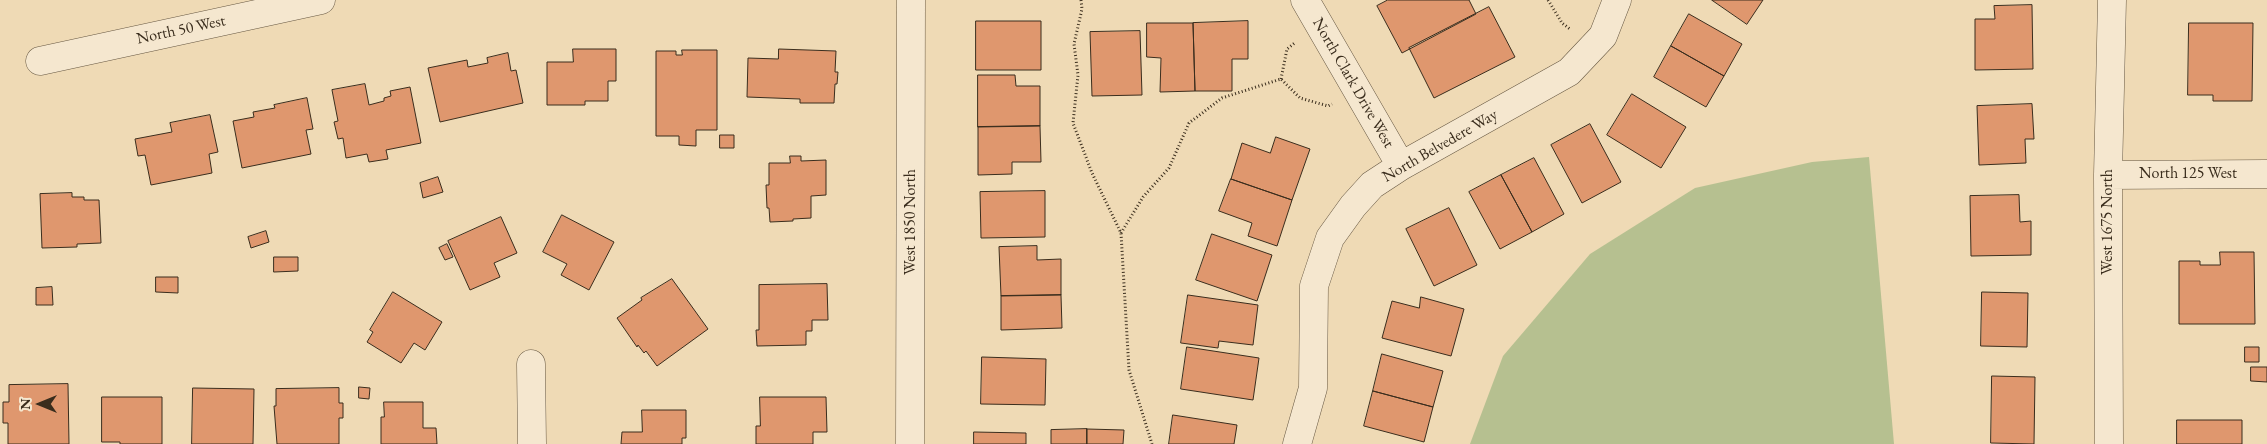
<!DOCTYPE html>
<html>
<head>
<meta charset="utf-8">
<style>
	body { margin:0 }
	#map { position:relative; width:2267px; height:444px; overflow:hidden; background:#efdab5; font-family:"EB Garamond",serif }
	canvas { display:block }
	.north { position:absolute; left:15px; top:379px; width:50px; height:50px; -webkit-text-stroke:4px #f5e7cf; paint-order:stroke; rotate:270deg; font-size:14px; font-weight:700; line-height:20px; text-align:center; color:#3a2d1d }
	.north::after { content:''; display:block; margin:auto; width:18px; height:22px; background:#3a2d1d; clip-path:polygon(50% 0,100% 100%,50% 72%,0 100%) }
</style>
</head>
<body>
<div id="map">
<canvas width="2267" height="444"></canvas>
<div class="north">N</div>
</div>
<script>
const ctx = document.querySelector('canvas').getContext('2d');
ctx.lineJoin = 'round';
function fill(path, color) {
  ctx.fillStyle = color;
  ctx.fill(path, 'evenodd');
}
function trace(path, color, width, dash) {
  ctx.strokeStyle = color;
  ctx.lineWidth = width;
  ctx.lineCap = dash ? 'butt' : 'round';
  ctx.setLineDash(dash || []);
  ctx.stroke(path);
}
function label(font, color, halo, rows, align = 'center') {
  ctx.font = font + ' "EB Garamond",serif';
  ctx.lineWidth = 4;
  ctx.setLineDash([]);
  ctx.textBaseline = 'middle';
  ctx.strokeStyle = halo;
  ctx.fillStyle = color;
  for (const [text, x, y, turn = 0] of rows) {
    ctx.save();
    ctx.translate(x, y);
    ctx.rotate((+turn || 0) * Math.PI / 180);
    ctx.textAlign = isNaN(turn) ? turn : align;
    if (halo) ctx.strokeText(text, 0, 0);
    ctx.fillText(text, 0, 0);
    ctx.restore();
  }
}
const green = new Path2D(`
	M1869,157L1894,444H1470L1503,356L1590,254L1695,188L1812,162Z`);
const building = new Path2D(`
	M1388,0H1469L1476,14L1402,53L1377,6Z
	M1712,0H1763L1747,24Z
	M2032,5L2033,69L1975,70V19H1995L1994,6Z
	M1489,7L1515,57L1434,98L1409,48Z
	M1689,14L1742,44L1724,76L1671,46Z
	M976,21H1041V70H976Z
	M1248,21V59H1232V91H1195L1193,23Z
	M1147,23H1193L1195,91L1160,92L1161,58L1147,57Z
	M2189,23H2253L2252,101H2213V95H2188Z
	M1140,31L1142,95L1092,96L1090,32Z
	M1671,46L1724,76L1706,107L1654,77Z
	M573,49H616V81H608V101H585V105H547V62H573Z
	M779,49L836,51L835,72H838L837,84H835L834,103H800V99L747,97L748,58L778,59Z
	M682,50H717V130H696V146L679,145V136H656V51H676V55H682Z
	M508,53L511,71L516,70L523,103L440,122L428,68L467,60L468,67L488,63L487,58Z
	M978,75H1015L1016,86H1040V126L978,127Z
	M365,84L369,105L384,101V98L391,96L390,91L410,87L421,143L386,150L388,159L369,162L367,154L346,158L343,138L338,139L334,122L338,121L332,90Z
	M1632,94L1686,127L1661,168L1607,135Z
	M307,98L313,129L306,130L311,154L242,168L233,121L254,117L253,112L275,108L274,105Z
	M2032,104L2034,139H2025L2026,163L1979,165L1977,106Z
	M210,115L218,152L209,154L212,173L151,185L145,155L138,156L135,139L172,132L170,123Z
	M1590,124L1621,182L1582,203L1551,145Z
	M1040,126L1041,162H1012V174L978,175V127Z
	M720,135H734V148H720Z
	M1276,137L1310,149L1292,200L1231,179L1242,143L1270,153Z
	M790,156H801V161L826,160V195L811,196V218L793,219V221L770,222L769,208H767L766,185H769V163H790Z
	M1534,158L1564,214L1532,232L1501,175Z
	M1501,175L1532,232L1500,249L1469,192Z
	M438,177L443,192L423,198L420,183Z
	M1231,179L1292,200L1277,246L1248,236L1252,223L1219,211Z
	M1045,191V237L981,238L980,192Z
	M72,193V197H84V200H99L101,243L77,244V247L42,248L40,194Z
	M2019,195L2020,222L2031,221V255L1971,256L1970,196Z
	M1449,208L1477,265L1434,286L1406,229Z
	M562,215L614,242L589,290L561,275L567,264L543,252Z
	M501,217L517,253L494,263L500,277L470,290L448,241Z
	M266,231L269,242L251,248L248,237Z
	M1212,234L1272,255L1257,301L1196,280Z
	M447,244L453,257L445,260L439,248Z
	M1037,246V260L1061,259V295L1001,296L999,247Z
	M2220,252H2254L2255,324H2179V261H2200V265H2220Z
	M274,257H298V271L274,272Z
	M156,277H178V293L156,292Z
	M672,279L708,329L657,366L646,351L644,353L638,345L637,347L617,318L642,300L641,298Z
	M827,284L828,320H812V331H806V345L757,346L756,330H759V285Z
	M52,287L53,305H36V288Z
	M393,292L442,322L425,350L414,343L401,363L367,342L373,332L370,330Z
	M1982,292L2028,293L2027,347L1981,346Z
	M1061,295L1062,328L1001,330V296Z
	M1188,295L1258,305L1253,345L1219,341L1218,348L1181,343Z
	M1421,297L1464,309L1451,356L1382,338L1392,301L1419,308Z
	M1187,347L1259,358L1253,400L1181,389Z
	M2245,347H2259V362H2245Z
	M1382,354L1443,371L1433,407L1373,391Z
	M982,357L1046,359L1045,405L981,404Z
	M2251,367H2267V382L2251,381Z
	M1992,376L2035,377L2034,444L1991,443Z
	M68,384L69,444H8V423H3V402H9V385Z
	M359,387L370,388L369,399L359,398Z
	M193,388L254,389L253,444H192Z
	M339,388V403H343V418H339V444H277L274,406H276V389Z
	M1373,391L1433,407L1424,442L1364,426Z
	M102,397H162V444H120V442H102Z
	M760,397H826L827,432H813V444H756V426H760Z
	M384,402H423V428H436L437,444H381V417H384Z
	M642,410H686V438H682V444H621L622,432H642Z
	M1173,415L1237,425L1234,444H1169Z
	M2177,420H2242V444H2177Z
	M1087,429L1124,430L1123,444H1087Z
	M1087,429V444H1051V430Z
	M974,432L1026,433V444H974Z`);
const path = new Path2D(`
	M1081,0L1082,9L1074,44L1078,75L1073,123L1092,173L1121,233L1129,370L1152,444
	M1548,0L1562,23L1570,29
	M1281,79L1287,49L1296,42
	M1121,233L1143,197L1169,168L1189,123L1222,98L1281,79L1300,98L1328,106L1332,104`);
const minor = new Path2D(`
	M1305,0L1401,166
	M40,61L321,0
	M2108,175L2267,174
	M531,364L532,444
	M910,444L911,0
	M1297,444L1313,388L1314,286L1330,238L1353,206L1372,185L1401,166L1569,72L1603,36L1617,0
	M2109,444L2108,175L2112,0`);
const streetNames = [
	["North 50 West",181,30,-12],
	["North Clark Drive West",1353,83,60],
	["North Belvedere Way",1440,146,-30],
	["North 125 West",2188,174],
	["West 1850 North",911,222,-90],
	["West 1675 North",2108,222,-90]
];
fill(green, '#b6c090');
fill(building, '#df976e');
trace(building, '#3a2d1d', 1);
trace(minor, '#675843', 29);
trace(path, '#3a2d1d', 3, [1, 2.5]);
trace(minor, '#f5e7cf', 28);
label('16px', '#3a2d1d', '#f5e7cf', streetNames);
</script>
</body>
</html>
